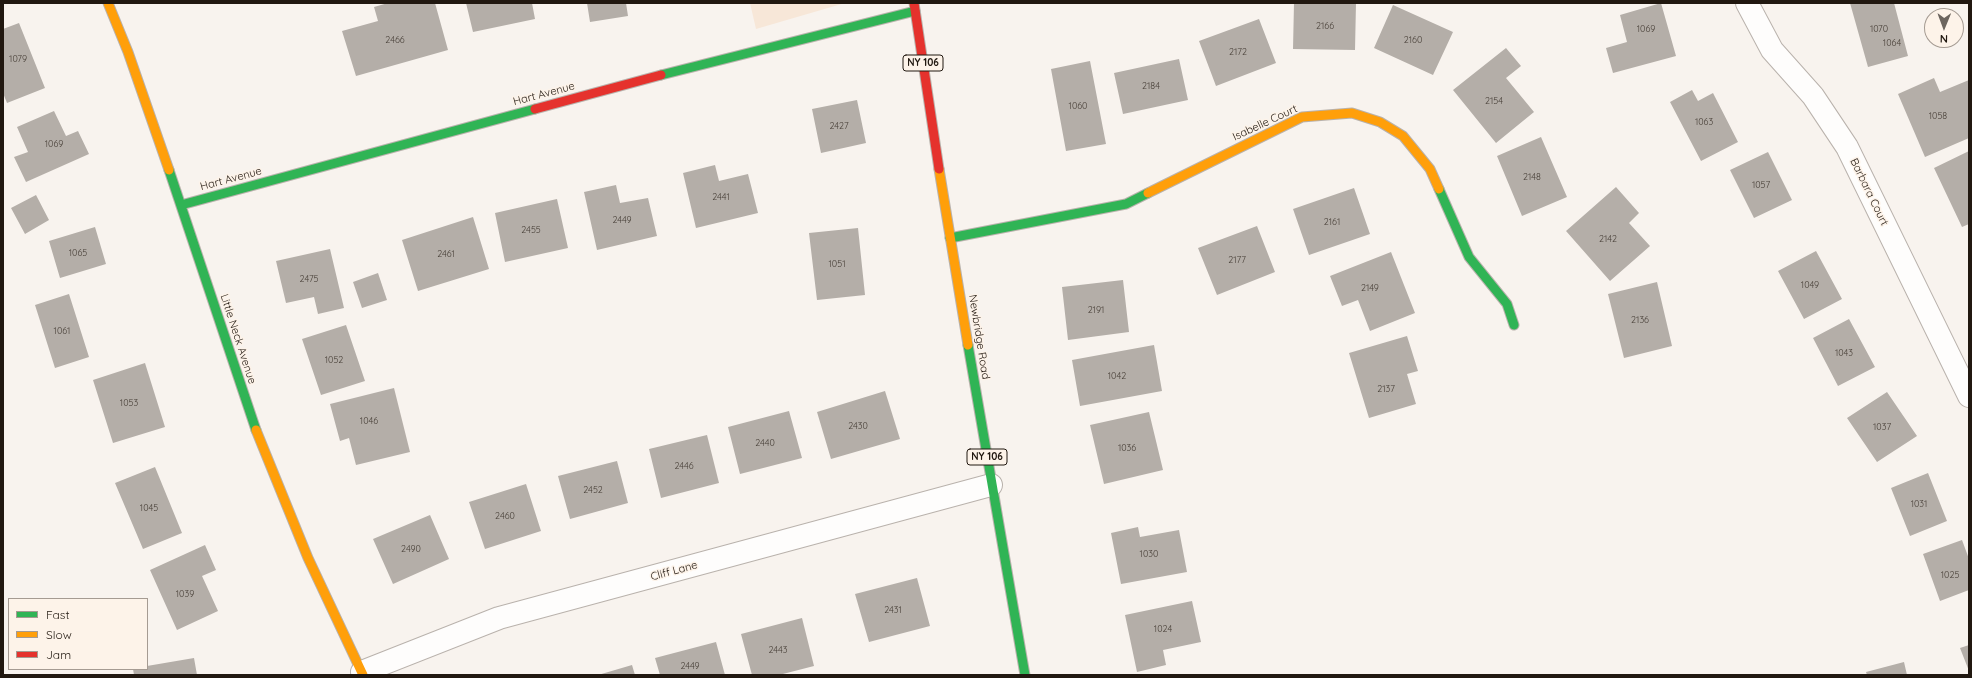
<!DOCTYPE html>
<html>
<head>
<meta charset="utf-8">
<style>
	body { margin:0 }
	#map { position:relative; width:1972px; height:678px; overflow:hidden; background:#f8f3ee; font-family:Quicksand,sans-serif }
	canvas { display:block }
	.frame { position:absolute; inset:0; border:4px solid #211810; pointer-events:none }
	.legend { position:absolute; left:8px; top:598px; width:140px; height:72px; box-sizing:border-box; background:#fdf3e9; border:1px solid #a59b92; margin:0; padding:5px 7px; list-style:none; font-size:12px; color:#211810 }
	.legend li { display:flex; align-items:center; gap:8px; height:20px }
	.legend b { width:20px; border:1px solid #a59b92 }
	.north { position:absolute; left:1924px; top:8px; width:40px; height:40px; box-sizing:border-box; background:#fdf3e9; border:1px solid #a59b92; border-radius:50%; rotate:181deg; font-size:11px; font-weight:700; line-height:16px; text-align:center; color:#211810 }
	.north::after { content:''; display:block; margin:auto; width:14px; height:18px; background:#6c655e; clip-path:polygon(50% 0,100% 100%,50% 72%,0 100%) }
</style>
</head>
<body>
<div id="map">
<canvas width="1972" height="678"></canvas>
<div class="frame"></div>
<ul class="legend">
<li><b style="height:5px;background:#30b455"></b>Fast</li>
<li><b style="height:5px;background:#ff9f0a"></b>Slow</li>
<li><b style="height:5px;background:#e5322d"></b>Jam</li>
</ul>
<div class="north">N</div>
</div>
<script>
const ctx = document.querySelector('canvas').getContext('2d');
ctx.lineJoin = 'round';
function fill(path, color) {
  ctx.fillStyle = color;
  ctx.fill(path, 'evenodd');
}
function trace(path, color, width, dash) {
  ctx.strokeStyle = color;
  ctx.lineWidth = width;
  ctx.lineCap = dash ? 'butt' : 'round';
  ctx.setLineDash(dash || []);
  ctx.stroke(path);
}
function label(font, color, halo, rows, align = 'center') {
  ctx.font = font + ' Quicksand,sans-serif';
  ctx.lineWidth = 3;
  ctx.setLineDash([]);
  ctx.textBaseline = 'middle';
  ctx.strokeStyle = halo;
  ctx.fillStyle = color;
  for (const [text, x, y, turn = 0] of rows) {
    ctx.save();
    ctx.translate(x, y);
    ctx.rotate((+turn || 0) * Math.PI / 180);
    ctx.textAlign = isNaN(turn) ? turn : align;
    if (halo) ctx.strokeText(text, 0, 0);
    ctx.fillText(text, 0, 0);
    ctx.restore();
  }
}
const green = new Path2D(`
	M750,3H845L756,29Z`);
const building = new Path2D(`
	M388,3H435L448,50L356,76L342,31L378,21L374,7Z
	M466,3H532L535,19L473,32Z
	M587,3H626L628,16L590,22Z
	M1294,3H1356L1355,50L1293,49Z
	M1661,3L1676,56L1613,73L1606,48L1627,42L1620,15Z
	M1850,3H1894L1908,56L1868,67Z
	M1393,5L1453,32L1433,75L1374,48Z
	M1259,19L1276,63L1216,86L1199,41Z
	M19,23L45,88L7,103L3,93V29Z
	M1506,48L1521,66L1506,78L1534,112L1496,143L1453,90Z
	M1179,59L1188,100L1123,114L1114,73Z
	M1090,61L1106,144L1066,151L1051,69Z
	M1934,78L1940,92L1969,80V138L1925,157L1898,94Z
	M1692,90L1698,101L1713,93L1738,142L1701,161L1670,102Z
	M857,100L866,143L821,153L812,109Z
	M54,111L66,136L78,131L89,154L26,182L14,157L28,152L17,127Z
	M1541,137L1567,197L1522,216L1497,156Z
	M1969,151V224L1962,227L1934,168Z
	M1768,152L1792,200L1754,218L1730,170Z
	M715,165L719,181L748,174L758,213L696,228L683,173Z
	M616,185L620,203L648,198L657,236L597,250L584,192Z
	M1616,187L1639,213L1629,223L1650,246L1610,281L1566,231Z
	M1354,188L1370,234L1309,255L1293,209Z
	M36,195L49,220L25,234L11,208Z
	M557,199L568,248L505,262L495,213Z
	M473,217L489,269L418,291L402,240Z
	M1257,226L1275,272L1217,295L1198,248Z
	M95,227L106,264L60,278L49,241Z
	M858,228L865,295L817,300L809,233Z
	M330,249L344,308L318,314L314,297L286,303L276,261Z
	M1816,251L1842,299L1804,319L1778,271Z
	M1391,252L1415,313L1370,331L1358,300L1342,306L1330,276Z
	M378,273L387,300L362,308L353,282Z
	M1123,280L1129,332L1068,340L1062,287Z
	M1657,282L1672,346L1624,358L1608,294Z
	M69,294L89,357L55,368L35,305Z
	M1849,319L1875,367L1838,386L1813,338Z
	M346,325L365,381L321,395L302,339Z
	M1407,336L1418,371L1407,374L1416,404L1369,418L1349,353Z
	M1154,345L1162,391L1080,406L1072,360Z
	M145,363L165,427L113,443L93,380Z
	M394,388L410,452L356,465L349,438L340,441L330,404Z
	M885,391L900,439L831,459L817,412Z
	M1887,392L1917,436L1877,462L1847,418Z
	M789,411L802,458L740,474L728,427Z
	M1149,412L1163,470L1104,484L1090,425Z
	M707,435L719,483L661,498L649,449Z
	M617,461L628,503L570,519L558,476Z
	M155,467L182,533L143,549L115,483Z
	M1928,473L1947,521L1910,536L1891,488Z
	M526,484L541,531L485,549L469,502Z
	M430,515L449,559L393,584L373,539Z
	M1138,527L1140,537L1179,530L1187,572L1121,584L1111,533Z
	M1962,540L1969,559V590L1940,601L1923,554Z
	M205,545L216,570L202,576L218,611L177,630L150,570Z
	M917,578L930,626L869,642L855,594Z
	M1192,601L1201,642L1163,650L1166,665L1137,672L1125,615Z
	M802,618L814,666L779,675H752L741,634Z
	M716,642L725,675H660L655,658Z
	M1969,645V671L1960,648Z
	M194,658L197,675H134L133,669H147V666Z
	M1904,662L1907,675H1867L1866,672Z
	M632,665L635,675H598Z`);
const street = new Path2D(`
	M1747,3L1772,50L1813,96L1847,147L1969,396
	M362,672L499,618L991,485`);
const fast = new Path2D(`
	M661,75L915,11
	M169,170L256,430
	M1439,189L1469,257L1507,304L1514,325
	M181,205L535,109
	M950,238L1126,204L1148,193
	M968,345L1025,675`);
const slow = new Path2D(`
	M108,3L128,52L169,170
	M939,169L968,345
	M1148,193L1302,117L1352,113L1380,122L1403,136L1430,169L1439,189
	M256,430L308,558L363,675`);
const jam = new Path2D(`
	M914,3L939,169
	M535,109L661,75`);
const numberNames = [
	["2166",1325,26],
	["1069",1646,29],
	["1070",1879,29],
	["2466",395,40],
	["2160",1413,40],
	["1064",1892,43],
	["2172",1238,52],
	["1079",18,59],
	["2184",1151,86],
	["2154",1494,101],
	["1060",1078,106],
	["1058",1938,116],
	["1063",1704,122],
	["2427",839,126],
	["1069",54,144],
	["2148",1532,177],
	["1057",1761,185],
	["2441",721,197],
	["2449",622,220],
	["2161",1332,222],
	["2455",531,230],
	["2142",1608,239],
	["1065",78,253],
	["2461",446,254],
	["2177",1237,260],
	["1051",837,264],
	["2475",309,279],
	["1049",1810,285],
	["2149",1370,288],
	["2191",1096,310],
	["2136",1640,320],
	["1061",62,331],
	["1043",1844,353],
	["1052",334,360],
	["1042",1117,376],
	["2137",1386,389],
	["1053",129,403],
	["1046",369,421],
	["2430",858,426],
	["1037",1882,427],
	["2440",765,443],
	["1036",1127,448],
	["2446",684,466],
	["2452",593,490],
	["1031",1919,504],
	["1045",149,508],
	["2460",505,516],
	["2490",411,549],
	["1030",1149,554],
	["1025",1950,575],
	["1039",185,594],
	["2431",893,610],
	["1024",1163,629],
	["2443",778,650],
	["2449",690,666]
];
const shields = [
	[923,63,40],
	[987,457,40]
];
const shieldNames = [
	["NY 106",923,63],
	["NY 106",987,457]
];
const streetNames = [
	["Hart Avenue",544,94,-15],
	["Isabelle Court",1265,123,-25],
	["Hart Avenue",231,179,-15],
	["Barbara Court",1869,192,64],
	["Newbridge Road",979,337,81],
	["Little Neck Avenue",238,339,72],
	["Cliff Lane",674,571,-15]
];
fill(green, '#f7e7d8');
fill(building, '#b4aea8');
trace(street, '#b9b2ac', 24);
trace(fast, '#b9b2ac', 11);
trace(slow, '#b9b2ac', 11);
trace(jam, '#b9b2ac', 11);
trace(street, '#fefdfc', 22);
trace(fast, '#30b455', 9);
trace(slow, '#ff9f0a', 9);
trace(jam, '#e5322d', 9);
label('9px', '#463e36', null, numberNames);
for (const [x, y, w] of shields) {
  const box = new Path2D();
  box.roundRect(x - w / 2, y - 8, w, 16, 3);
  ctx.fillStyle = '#fdf3e9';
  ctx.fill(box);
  trace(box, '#211810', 1);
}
label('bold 10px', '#211810', null, shieldNames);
label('11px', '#211810', '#fdf3e9', streetNames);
</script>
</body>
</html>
